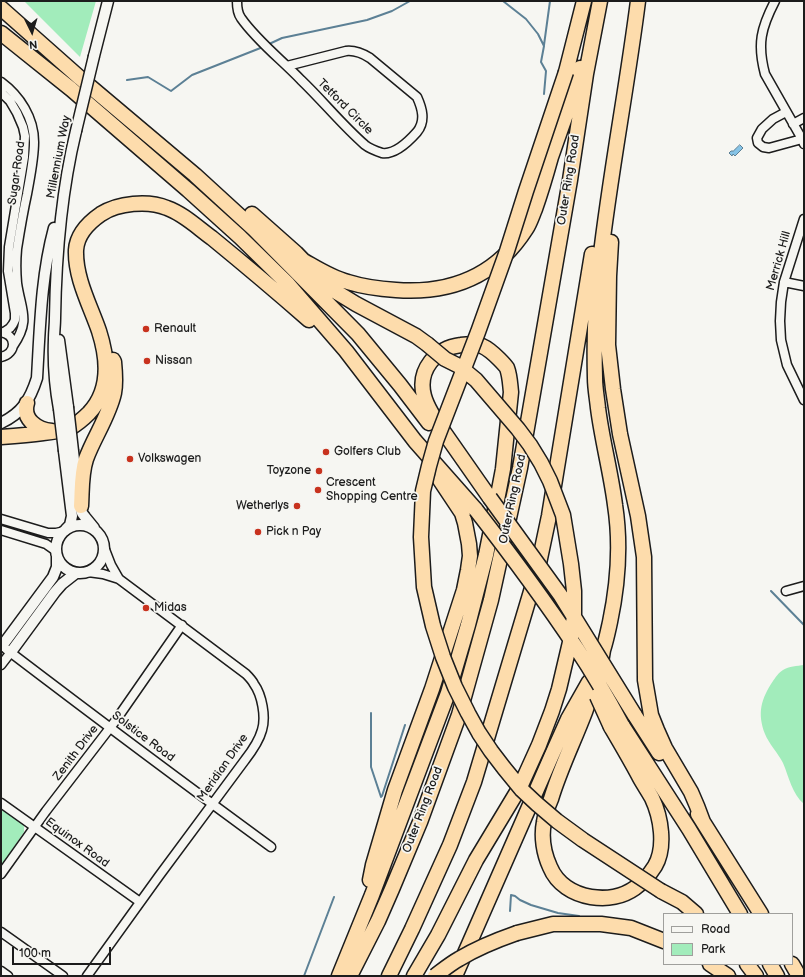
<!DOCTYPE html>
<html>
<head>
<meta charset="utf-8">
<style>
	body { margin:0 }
	#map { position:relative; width:805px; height:977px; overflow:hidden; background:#f6f6f2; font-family:"Balsamiq Sans",sans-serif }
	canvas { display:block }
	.frame { position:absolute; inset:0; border:2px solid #1c1c1c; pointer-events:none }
	.legend { position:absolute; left:663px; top:913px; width:130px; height:52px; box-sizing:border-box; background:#f6f6f2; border:1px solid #9f9f9c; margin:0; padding:5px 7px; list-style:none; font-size:12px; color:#1c1c1c }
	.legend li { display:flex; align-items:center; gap:8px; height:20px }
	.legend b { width:20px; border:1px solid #9f9f9c }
	.north { position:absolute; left:12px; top:12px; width:40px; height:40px; -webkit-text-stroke:3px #f6f6f2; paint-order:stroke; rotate:175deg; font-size:11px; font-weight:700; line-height:16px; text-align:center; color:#1c1c1c }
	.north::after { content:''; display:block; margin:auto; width:14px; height:18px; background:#1c1c1c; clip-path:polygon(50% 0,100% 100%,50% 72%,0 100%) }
	.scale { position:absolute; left:12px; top:947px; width:99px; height:18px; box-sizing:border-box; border:2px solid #1c1c1c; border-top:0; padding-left:5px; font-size:12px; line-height:14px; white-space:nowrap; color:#1c1c1c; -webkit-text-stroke:3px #f6f6f2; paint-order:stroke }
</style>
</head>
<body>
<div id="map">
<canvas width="805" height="977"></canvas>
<div class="frame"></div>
<ul class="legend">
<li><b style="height:5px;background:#f6f6f2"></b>Road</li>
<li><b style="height:11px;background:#a2ecbb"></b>Park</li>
</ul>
<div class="north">N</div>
<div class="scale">100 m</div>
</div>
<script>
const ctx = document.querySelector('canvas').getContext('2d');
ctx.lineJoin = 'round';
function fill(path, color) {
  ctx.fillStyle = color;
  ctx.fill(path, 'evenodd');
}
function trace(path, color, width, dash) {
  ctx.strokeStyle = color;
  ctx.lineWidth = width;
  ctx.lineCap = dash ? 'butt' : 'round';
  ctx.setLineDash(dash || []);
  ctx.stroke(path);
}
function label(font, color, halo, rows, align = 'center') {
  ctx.font = font + ' "Balsamiq Sans",sans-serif';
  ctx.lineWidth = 3.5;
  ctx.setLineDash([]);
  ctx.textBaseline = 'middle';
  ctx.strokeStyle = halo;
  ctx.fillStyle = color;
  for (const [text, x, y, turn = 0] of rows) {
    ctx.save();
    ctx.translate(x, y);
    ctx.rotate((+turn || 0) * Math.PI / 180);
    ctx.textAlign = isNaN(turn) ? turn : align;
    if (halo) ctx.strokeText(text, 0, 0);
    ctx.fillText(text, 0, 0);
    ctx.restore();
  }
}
const green = new Path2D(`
	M24,1H96L80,57Z
	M804,665V804C792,794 789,777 783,763C778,753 769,744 765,734C757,713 761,699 773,681C776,677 778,673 783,670C789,666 797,666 804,665Z
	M1,808L23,823L24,827V832L1,866Z`);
const water = new Path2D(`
	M740,145L743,148L735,156L733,154L732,156L729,153L731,151H733Z`);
const stream = new Path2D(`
	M503,1L526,19L538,34L544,46L541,62L546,71L544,94
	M267,45L282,38L367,20L392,11L410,1
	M544,45L550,1
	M127,80L148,77L171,91L192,75L263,47
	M771,591L804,625
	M371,713V767L381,797
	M382,796L405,725
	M510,911L511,895L515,896L520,900L531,905L558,913L579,916
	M304,976L334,897`);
const minor = new Path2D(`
	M237,1C237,7 238,14 241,18C257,41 282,60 301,80C323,101 342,125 365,145C370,149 376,151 382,153C395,155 409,141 417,132C426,121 422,108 417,97L370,58C362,53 355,50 346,51L287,66
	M775,1C761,28 757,44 765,74L802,139L804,144
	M1,82C20,96 34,118 34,142C34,159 30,177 27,194C23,212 20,230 17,249C16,260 16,272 17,283C21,311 31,320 13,346
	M1,92L10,101L17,113L23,127L25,136L24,157L9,247L8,271L15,313V320L13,324L10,328L4,332
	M786,112L773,119L762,129L757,138L758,143L763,147L769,148L802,139
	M793,124L804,118
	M804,219L784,282L781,302L780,321L781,340L787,365L804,400
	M784,282L804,286
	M1,332C17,335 17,353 1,357
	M1,519L48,533H56L65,531
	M1,530L46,544L56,551
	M104,547L111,565L119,579
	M786,591L804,586
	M6,649C94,716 182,782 271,847
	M1,665L11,652
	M1,803L140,902
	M1,874L46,811L116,720L182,625
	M1,932L63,976
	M1,971L8,976
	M87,976L159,876L245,760C252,751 259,741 262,730C266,717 262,695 254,684C252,680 249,677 246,674L119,579L103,574L88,572`);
const tertiary = new Path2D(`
	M94,56L108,1
	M59,340L68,407
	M59,409C55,387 53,363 54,339C54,332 55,325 55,318C56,254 61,193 76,131
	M1,423C22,413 30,400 37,378C40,327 41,276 54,228
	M64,451L72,516L70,525L66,529
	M73,451L77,486L82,513L85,517L94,528
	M56 549a24 24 0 1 1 48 0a24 24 0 1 1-48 0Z
	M2,646L53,577L57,567V557
	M11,652L55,592L62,584L76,573`);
const motorway = new Path2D(`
	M1,8L80,78L195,175L254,229L358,334L400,385L429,423
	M1,33L71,89L188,190L240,237L288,284L346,351L415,441L476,510
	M566,72L584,1
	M252,214L296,253L321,279L333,290L356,304L416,336L427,344
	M611,242L609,276L608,345L613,389L620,434L638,516L644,557L645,680L651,715L657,730L665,748L691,792L697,806L703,822
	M304,261C318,269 332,278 348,282C364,287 380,289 396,290C451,294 496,276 526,229C530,223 532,216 535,209C541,192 546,175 551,157C557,140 563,123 569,106C573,93 576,80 580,68
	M27,403C22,419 37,430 52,431
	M1,437C15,436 29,435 43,433C52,432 61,431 70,428C77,424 83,419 89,413C111,390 108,359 99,331C90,305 75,278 76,250C77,234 88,223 101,214C118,203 148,200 167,208C184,214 198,228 212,238C245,265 277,292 309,320
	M81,506C82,490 81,474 86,459C94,437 109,416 114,393C116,383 115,372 114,362L113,360
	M634,714L659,753
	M622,725L689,829L740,914
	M611,727C621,744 631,761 640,778C644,785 648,791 652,798C661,817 666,847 655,866C652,871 648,876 644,880C630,895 611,900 591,897C573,894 557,884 550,867C544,854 541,837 544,822C545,814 548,806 551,799C560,769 574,741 585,712C590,697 596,682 600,668C601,662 602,656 603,650C606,641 608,631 610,622C618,584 621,544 615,505C611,473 602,440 598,408C597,398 595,388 595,378C594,340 595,300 600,262C610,174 627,88 638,1
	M698,814L761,914
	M370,880L373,865L395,790L432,689L464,590L468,570L470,556L469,544L465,523L462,513L440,480
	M661,891L682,902L696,914
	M517,933L553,924H601L631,928L664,941
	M710,964L728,976
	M747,964L756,976
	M770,964L777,976
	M792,964L799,976
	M339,976L372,895L448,693L468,625L486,555L499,490L503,469L511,392C510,384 510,376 507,368C505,365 502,362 499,359C494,354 489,349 482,346C476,343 468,344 461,345C436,348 417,370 424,396C428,411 439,425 448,438C462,458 476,478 490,498
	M350,976L378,921L392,889L420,822L459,715L491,600L520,468L570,180L586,74L600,1
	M389,976L412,929L450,845L474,782L538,568L549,516L592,254
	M414,976L438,935L476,860L520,787
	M455,976L551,757L568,719L589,682`);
const tertiaryBridge = new Path2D(`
	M76,131L94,56
	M68,407L73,451
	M59,409L64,451`);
const motorwayBridge = new Path2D(`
	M566,72L526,191L507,251L478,332L436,441L429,466L423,491L421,537L424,587L433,626L443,657L455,687L468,713L479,733L491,751L504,768L522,790L537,804L557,821L583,840L661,891
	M427,344L445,359L459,366L476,380L518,429L530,445L541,463L550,481L563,515L571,564L574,591V616L571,638L559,689L552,711L539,745L520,787
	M490,498L561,596L634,714
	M476,510C511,555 545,601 577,649C593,673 608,699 622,725
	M597,696L611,727
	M435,976C443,970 450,964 459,959C477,948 497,940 517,933`);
const markers = [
	[146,329,4,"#c8321e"],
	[147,361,4,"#c8321e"],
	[326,452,4,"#c8321e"],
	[130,459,4,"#c8321e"],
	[319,471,4,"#c8321e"],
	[318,490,4,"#c8321e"],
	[297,506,4,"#c8321e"],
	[258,532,4,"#c8321e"],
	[146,608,4,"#c8321e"]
];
const streetNames = [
	["Tetford Circle",345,107,45],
	["Millennium Way",59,157,-79],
	["Sugar Road",17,173,-82],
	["Outer Ring Road",569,180,-81],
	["Merrick Hill",779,261,-74],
	["Outer Ring Road",513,499,-78],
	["Solstice Road",143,737,37],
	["Zenith Drive",76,753,-53],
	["Meridian Drive",223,768,-55],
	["Outer Ring Road",423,810,-69],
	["Equinox Road",77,843,36]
];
const poiNames = [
	["Renault",154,329],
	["Nissan",155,361],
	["Golfers Club",334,452],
	["Volkswagen",138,459],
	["Toyzone",311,471,"right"],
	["Crescent",326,483],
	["Shopping Centre",326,497],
	["Wetherlys",289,506,"right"],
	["Pick n Pay",266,532],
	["Midas",154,608]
];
fill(green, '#a2ecbb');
fill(water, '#86c3e6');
trace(water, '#5c8095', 1);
trace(stream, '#5c8095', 2);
trace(minor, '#1c1c1c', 11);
trace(tertiary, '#1c1c1c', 13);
trace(motorway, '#1c1c1c', 17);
trace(minor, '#f6f6f2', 8);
trace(tertiary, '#f6f6f2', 10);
trace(motorway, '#fddcac', 14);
trace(tertiaryBridge, '#1c1c1c', 13, []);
trace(motorwayBridge, '#1c1c1c', 17, []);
trace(tertiaryBridge, '#f6f6f2', 10);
trace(motorwayBridge, '#fddcac', 14);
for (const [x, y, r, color] of markers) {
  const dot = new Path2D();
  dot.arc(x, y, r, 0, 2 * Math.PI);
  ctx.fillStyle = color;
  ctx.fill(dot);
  trace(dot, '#f6f6f2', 1.5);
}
label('12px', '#1c1c1c', '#f6f6f2', streetNames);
label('12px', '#1c1c1c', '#f6f6f2', poiNames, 'left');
</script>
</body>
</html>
